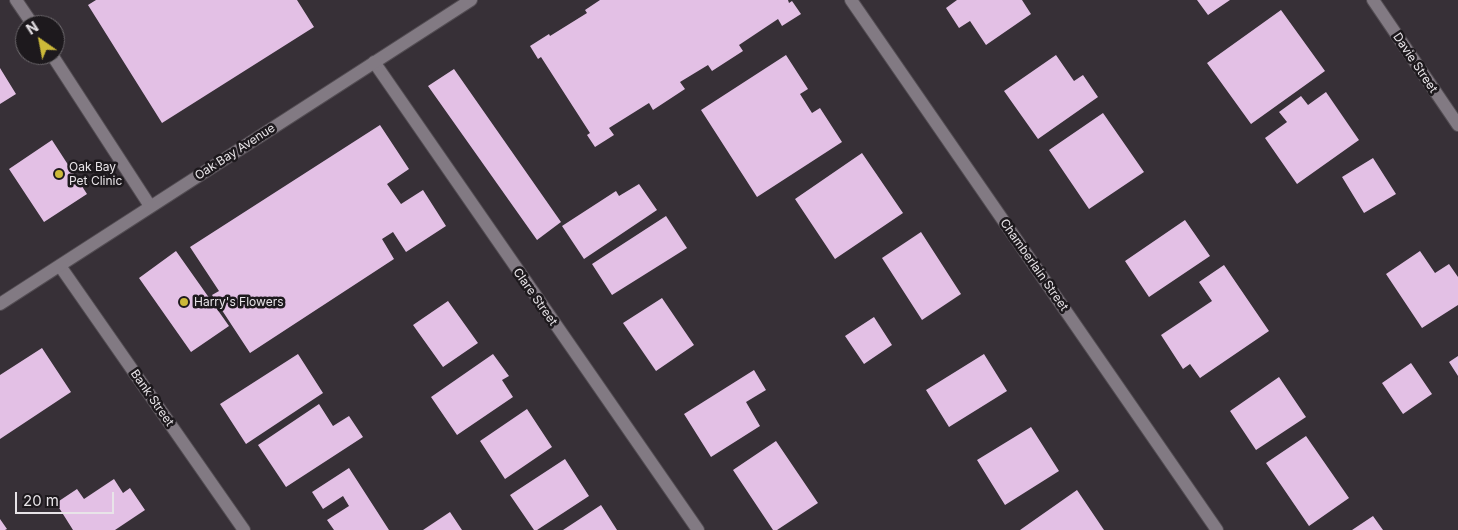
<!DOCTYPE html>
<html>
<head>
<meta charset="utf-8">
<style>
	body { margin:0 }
	#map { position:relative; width:1458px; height:530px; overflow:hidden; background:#373037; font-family:Inter,sans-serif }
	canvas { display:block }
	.north { position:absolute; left:15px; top:15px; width:50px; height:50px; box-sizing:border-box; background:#1d191d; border:1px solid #6e6a6e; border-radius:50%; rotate:327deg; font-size:14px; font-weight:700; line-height:20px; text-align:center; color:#e8e4e8 }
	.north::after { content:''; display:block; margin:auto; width:18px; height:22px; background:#ccb939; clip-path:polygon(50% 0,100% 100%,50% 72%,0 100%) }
	.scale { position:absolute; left:15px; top:492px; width:99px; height:22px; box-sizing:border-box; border:2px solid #e8e4e8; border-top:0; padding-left:6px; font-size:15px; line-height:18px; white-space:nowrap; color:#e8e4e8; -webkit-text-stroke:4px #1d191d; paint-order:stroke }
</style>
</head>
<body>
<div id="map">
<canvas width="1458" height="530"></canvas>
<div class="north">N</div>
<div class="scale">20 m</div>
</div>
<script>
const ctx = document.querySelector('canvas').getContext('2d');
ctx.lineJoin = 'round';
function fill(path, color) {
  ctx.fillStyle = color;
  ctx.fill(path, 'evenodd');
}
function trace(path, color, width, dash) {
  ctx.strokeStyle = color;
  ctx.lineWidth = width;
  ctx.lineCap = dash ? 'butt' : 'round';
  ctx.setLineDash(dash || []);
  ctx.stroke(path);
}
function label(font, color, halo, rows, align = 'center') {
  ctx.font = font + ' Inter,sans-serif';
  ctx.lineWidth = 5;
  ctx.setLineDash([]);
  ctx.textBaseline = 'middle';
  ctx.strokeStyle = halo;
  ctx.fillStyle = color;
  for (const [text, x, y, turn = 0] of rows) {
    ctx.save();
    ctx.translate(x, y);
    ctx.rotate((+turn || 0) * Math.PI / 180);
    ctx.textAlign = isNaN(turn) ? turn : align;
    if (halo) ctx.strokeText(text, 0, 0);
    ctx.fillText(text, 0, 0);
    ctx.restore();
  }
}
const building = new Path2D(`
	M96,0H297L314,27L162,123L88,5Z
	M600,0H788L789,3L792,1L801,14L782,26L778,19L739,45L743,51L712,71L708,65L680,82L685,89L653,110L649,103L609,128L614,135L595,147L587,135L590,133L541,57L538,59L530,46L549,34L550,36L587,13L585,10Z
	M957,0H1022L1031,14L986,45L970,21L959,28L946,8Z
	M1197,0H1230L1208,15Z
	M1281,10L1325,71L1251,124L1207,63Z
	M786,55L808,89L800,94L812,113L820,108L842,142L757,197L701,110Z
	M1056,55L1074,81L1083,75L1098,97L1038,139L1004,91Z
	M0,68L16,94L0,104Z
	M454,69L561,222L537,240L428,86Z
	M1326,92L1359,140L1297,184L1265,138L1287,122L1279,112L1301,96L1308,105Z
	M1103,113L1144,172L1089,209L1049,150Z
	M380,125L409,169L387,184L401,204L423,190L446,226L406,252L393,232L382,239L394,259L250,353L212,295L219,291L190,247Z
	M52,140L87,194L44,222L9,169Z
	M862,153L903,213L835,259L795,199Z
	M1373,158L1396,194L1364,213L1342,177Z
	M639,184L657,210L584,259L562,226L616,191L619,196Z
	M666,216L687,248L612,295L592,264Z
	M1185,220L1210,256L1149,297L1125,261Z
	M921,232L961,294L922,320L882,258Z
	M176,251L229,326L191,352L139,278Z
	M1420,251L1435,273L1449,264L1458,277V305L1422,328L1386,274Z
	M1224,265L1269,331L1200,378L1190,364L1183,369L1161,335L1212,301L1199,282Z
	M662,298L694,345L656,371L623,323Z
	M448,301L478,343L443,367L413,325Z
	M874,317L892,345L864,364L845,336Z
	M42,348L71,392L0,439V375Z
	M298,354L323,393L246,444L220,404Z
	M493,354L509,376L502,380L513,397L457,435L431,397Z
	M984,354L1007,391L949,427L926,390Z
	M1458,356V376L1449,362Z
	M1411,363L1432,394L1403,414L1382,383Z
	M754,370L766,390L746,402L760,426L711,457L684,414Z
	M1279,377L1306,417L1256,450L1230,411Z
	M319,404L333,426L349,416L363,437L286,487L258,445Z
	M527,409L552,447L505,479L480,441Z
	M1031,427L1059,471L1005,505L977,460Z
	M1306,436L1349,498L1309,526L1266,463Z
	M776,441L818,503L777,530H773L733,470Z
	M565,459L589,496L537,530H534L510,495Z
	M349,468L389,530H334L327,520L349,506L343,496L323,509L312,492Z
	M114,479L123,493L130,488L145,510L115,530H73L56,503L77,489L84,499Z
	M1077,490L1104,530H1020Z
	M601,505L617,530H563Z
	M450,512L462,530H423Z
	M1373,516L1383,530H1352Z
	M0,519L7,529L5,530H0Z`);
const minor = new Path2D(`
	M16,0L33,25
	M851,0L1217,530
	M1373,0L1458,125
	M52,55L150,206
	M374,62L698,530
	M60,266L244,530`);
const secondary = new Path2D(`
	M0,304L471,0`);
const markers = [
	[59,174,5,"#ccb939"],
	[184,302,5,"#ccb939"]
];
const streetNames = [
	["Davie Street",1415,63,56],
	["Oak Bay Avenue",235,152,-33],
	["Chamberlain Street",1034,265,55],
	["Clare Street",535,297,55],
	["Bank Street",152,398,55]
];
const poiNames = [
	["Oak Bay",69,167],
	["Pet Clinic",69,181],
	["Harry's Flowers",194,302]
];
fill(building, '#e3c0e5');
trace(minor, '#534d53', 14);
trace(secondary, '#534d53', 14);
trace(minor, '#827a83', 12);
trace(secondary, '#827a83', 12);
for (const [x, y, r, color] of markers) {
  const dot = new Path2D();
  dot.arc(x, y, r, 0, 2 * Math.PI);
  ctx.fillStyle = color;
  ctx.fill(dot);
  trace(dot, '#1d191d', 2);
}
label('12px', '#e8e4e8', '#1d191d', streetNames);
label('12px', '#e8e4e8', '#1d191d', poiNames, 'left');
</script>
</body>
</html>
